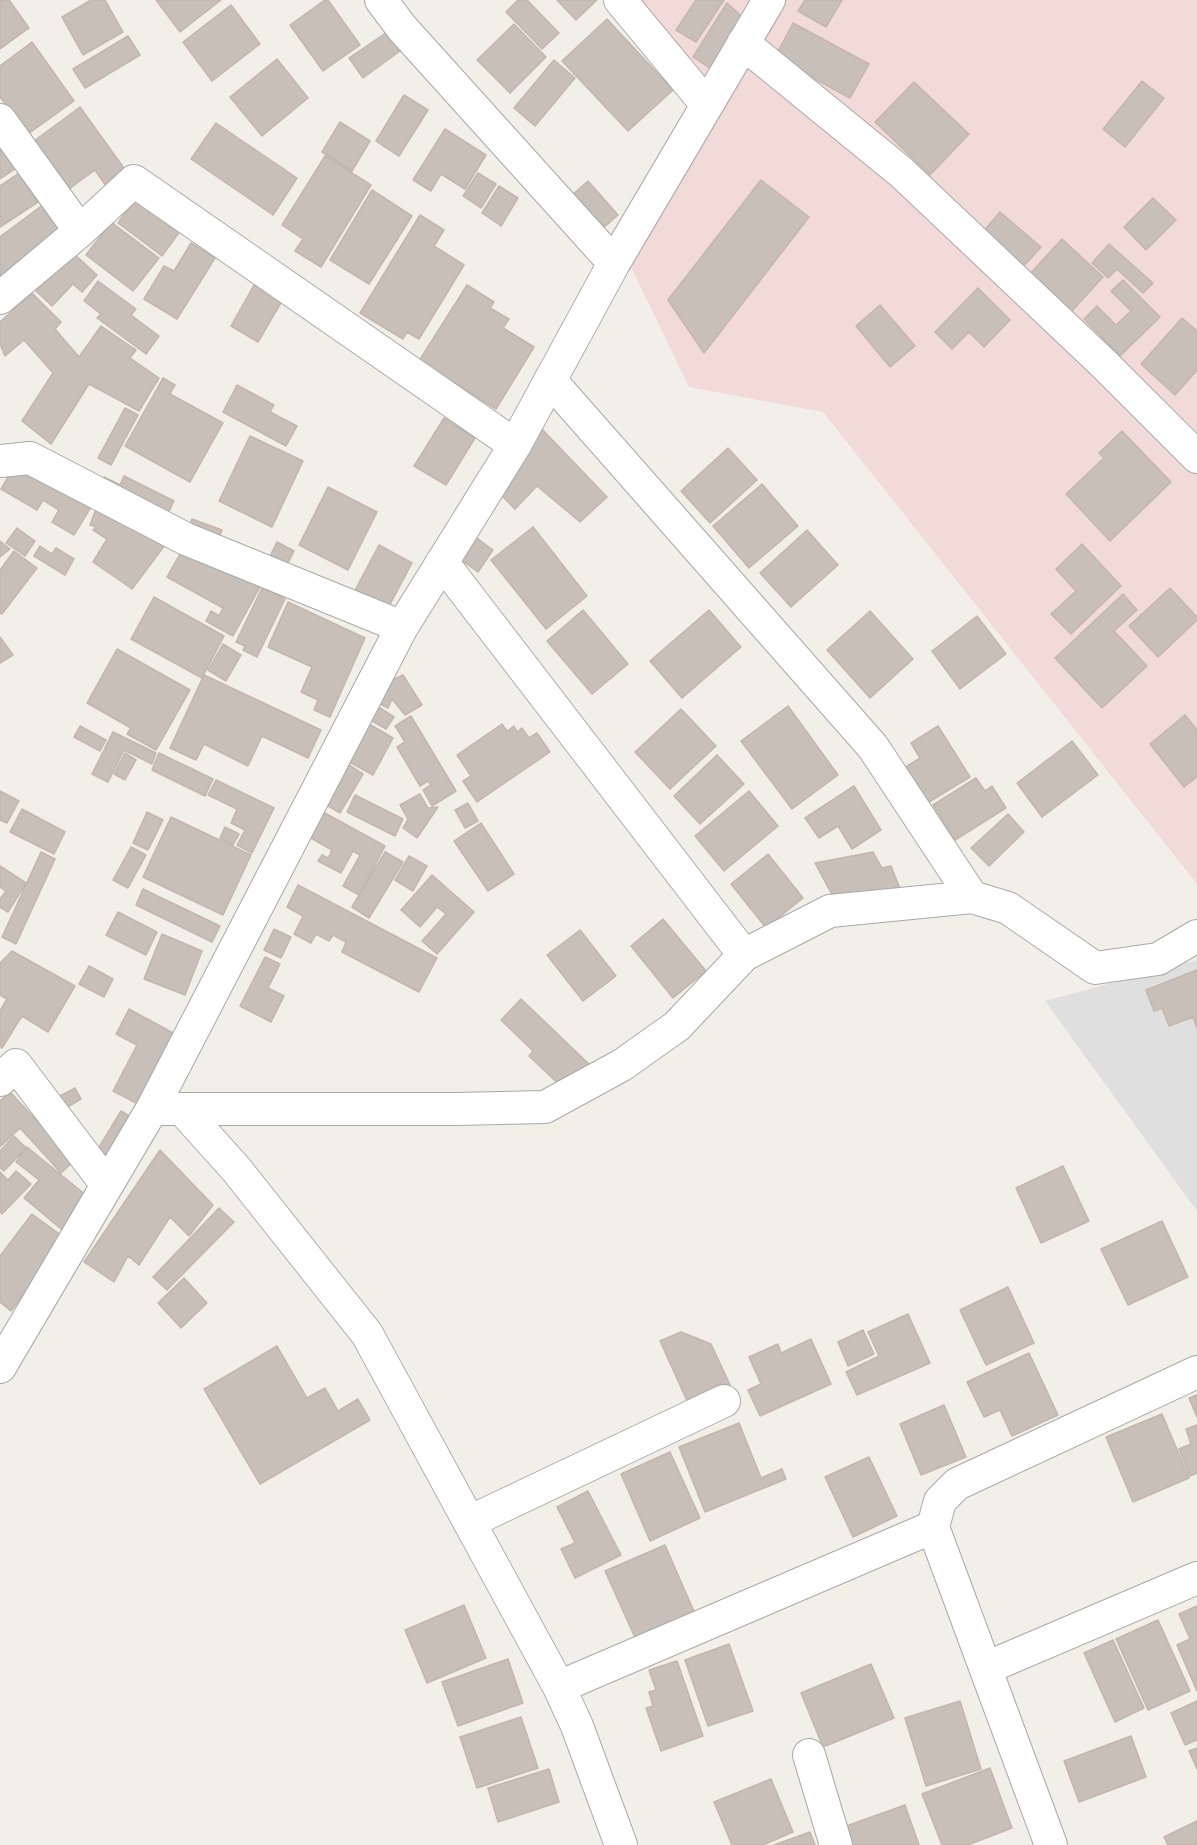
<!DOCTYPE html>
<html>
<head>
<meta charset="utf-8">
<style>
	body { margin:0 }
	canvas { display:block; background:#f2efe9 }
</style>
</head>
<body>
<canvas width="1197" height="1845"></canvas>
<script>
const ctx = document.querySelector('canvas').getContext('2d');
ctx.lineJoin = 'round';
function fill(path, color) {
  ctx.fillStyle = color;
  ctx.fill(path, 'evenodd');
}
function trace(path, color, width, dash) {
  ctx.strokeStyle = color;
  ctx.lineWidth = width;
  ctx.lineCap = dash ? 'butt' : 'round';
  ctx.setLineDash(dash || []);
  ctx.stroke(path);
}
const residential = new Path2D(`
	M1197,960V1211L1045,1001Z`);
const commercial = new Path2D(`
	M634,0H1197V884L823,412L689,387L629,263L720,92Z`);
const building = new Path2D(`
	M0,0H9L29,28L0,49Z
	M91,0H105L123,32L83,55L62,17Z
	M156,0H221L180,32Z
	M325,0H328L360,45L323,71L290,25Z
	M518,0H527L559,33L542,49L506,12Z
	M557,0H597L576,20Z
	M696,0H724L696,42L676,30Z
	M805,0H842L826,27L798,11Z
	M727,3L747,21L717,73L693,57Z
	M231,5L260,44L212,81L183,42Z
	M607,19L673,90L628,131L562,61Z
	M793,23L869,64L850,98L775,57Z
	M514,24L546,57L510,93L477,60Z
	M387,32L400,51L363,78L349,58Z
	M128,36L140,55L85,88L73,69Z
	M32,42L74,101L28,134L0,97V66Z
	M277,59L308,98L262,136L230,97Z
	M554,60L575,78L535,126L514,108Z
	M1142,81L1164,98L1125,147L1103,129Z
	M914,82L969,134L930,175L875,122Z
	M404,95L428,110L399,156L376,141Z
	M80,107L126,171L106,186L95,170L69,189L34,141Z
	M340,122L370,141L352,171L322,152Z
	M216,123L297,178L273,215L191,159Z
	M445,129L486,155L465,189L441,174L431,191L413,180Z
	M0,147L15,169L0,179Z
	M325,156L371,185L321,267L295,251L303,239L282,225Z
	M19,173L38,202L0,227V186Z
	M478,173L496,184L481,208L463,196Z
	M761,180L809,217L704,353L668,300Z
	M588,181L618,215L601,230L571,196Z
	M499,186L518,198L501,226L482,213Z
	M142,190L186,223L162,256L118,223Z
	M372,190L412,216L369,284L330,260Z
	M1153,198L1176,220L1146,250L1124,227Z
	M44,204L67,235L0,286V237Z
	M1000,212L1041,247L1021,269L981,234Z
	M420,215L444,230L434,246L464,265L419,339L407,332L403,339L360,313Z
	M111,222L159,258L133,291L86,255Z
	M1062,239L1103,277L1069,314L1028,276Z
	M191,243L215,258L177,319L144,299L164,266L174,271Z
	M1109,244L1153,283L1143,293L1117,269L1108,278L1092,263Z
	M72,252L97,275L82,292L73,284L52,306L36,291Z
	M1123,280L1160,317L1120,356L1084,319L1097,306L1116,325L1131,311L1111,291Z
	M98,281L136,309L131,315L159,336L146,354L97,318L101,314L84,301Z
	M254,285L282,301L258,342L231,326Z
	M467,285L494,302L490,308L509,319L503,328L534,347L496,409L419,361Z
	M978,288L1010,320L984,347L969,332L952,349L935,332Z
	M32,293L61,322L55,329L79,357L101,326L136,350L130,358L159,378L139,411L89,384L51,444L22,421L53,373L24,340L5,356L0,344V322Z
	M880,305L915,346L890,367L856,326Z
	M1182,318L1197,331V370L1175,395L1141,364Z
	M163,378L175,385L170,394L223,423L190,482L125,446Z
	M237,385L274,405L270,412L297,426L286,446L223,412Z
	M125,408L138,415L111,465L98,458Z
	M444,418L475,438L446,485L414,466Z
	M540,427L607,497L580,522L537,486L515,509L497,491Z
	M1122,431L1171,482L1110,541L1066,494L1104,458L1099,453Z
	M250,436L303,461L272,527L219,501Z
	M728,448L757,480L710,523L681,491Z
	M17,462L91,507L74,535L52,522L59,510L43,500L37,510L1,489Z
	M124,476L174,501L165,520L99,487L104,477L120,485Z
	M762,484L798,526L749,568L713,526Z
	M328,487L377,512L348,570L299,545Z
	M97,506L168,541L132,589L93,562L107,539L93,530L96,527L90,525Z
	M192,519L222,530L217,543L188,532Z
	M533,527L587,596L546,629L491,560Z
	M17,528L35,541L25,556L6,543Z
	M807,530L838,565L791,607L760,573Z
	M477,538L493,550L478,572L461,560Z
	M0,541L10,549L0,557Z
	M277,542L294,551L284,571L267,562Z
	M1082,544L1121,586L1071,634L1051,614L1076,591L1056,569Z
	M185,545L260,587L233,636L206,621L211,611L219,616L223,608L167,577Z
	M379,545L412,563L386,612L353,594Z
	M40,546L52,554L56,548L74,559L65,575L34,556Z
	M14,551L37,568L2,614L0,613V570Z
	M262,588L285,599L257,657L243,650L245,646L236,642Z
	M1170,588L1197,617V620L1158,657L1129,626Z
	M1123,594L1137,610L1114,631L1147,666L1102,708L1055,658Z
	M154,597L224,636L202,678L131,639Z
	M288,602L365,638L330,717L314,710L318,700L301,692L312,667L268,647Z
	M583,610L628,664L592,694L547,641Z
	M709,610L741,647L682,698L650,661Z
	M870,611L913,659L870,698L827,650Z
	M977,616L1006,654L960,689L932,651Z
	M0,637L13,655L0,663Z
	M223,644L241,655L226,681L208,670Z
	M117,649L190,690L156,750L127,734L131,728L87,703Z
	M204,675L321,730L308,758L262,736L248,766L204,744L196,760L170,748Z
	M403,675L422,705L405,715L392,699L388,708L376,702L388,682Z
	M377,706L394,717L386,729L369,719Z
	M788,706L838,775L792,809L741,741Z
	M681,709L716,746L670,789L635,752Z
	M1185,715L1197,730V777L1184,787L1150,744Z
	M411,716L456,791L432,806L423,790L431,785L428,781L420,786L397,747L405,742L395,726Z
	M364,721L393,738L373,775L344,759Z
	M502,724L507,731L514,726L517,732L522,728L529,738L537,733L550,752L477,802L463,781L471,776L457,755Z
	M80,726L106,740L100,751L74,737Z
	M938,726L970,777L924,805L901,770L920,758L911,743Z
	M113,732L156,753L152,764L124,750L108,782L92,774Z
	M1072,741L1098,775L1042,817L1017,783Z
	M125,753L136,760L125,780L114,774Z
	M159,753L213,779L205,796L152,770Z
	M717,755L744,784L700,824L674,796Z
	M343,761L363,774L340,813L320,801Z
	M976,778L985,791L992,786L1006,808L955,840L933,805Z
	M216,780L274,808L252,853L237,845L245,830L231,823L237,809L208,795Z
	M854,786L881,830L852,849L838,826L819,838L805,818Z
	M0,791L19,801L7,823L0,820Z
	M749,791L778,826L724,871L695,836Z
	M420,794L428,808L438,807L417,838L403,828L408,819L400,805Z
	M355,795L403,819L395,836L347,812Z
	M468,803L478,821L465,828L455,810Z
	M22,809L65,832L54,854L10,832Z
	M147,812L163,820L148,850L133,843Z
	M323,812L385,846L359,895L343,886L360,855L353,851L341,873L318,861L322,855L328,858L332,850L309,837Z
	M1008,814L1024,832L989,866L971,848Z
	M171,817L251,855L223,915L143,877Z
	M481,823L514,874L488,891L454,841Z
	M225,827L239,834L233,845L220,838Z
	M131,847L146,855L128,888L113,880Z
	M41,852L55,859L16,944L2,937Z
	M385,852L403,862L369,918L352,907Z
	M873,852L882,868L891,866L903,896L837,904L815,863Z
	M768,854L803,898L766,928L731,884Z
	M409,856L427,866L413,891L395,880Z
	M0,866L26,883L8,912L0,907V899L6,891L0,887Z
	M432,875L474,912L437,954L422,941L446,914L437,907L420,927L401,910Z
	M298,885L437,958L419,992L342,952L346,942L333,935L329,941L316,934L311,943L294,934L303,916L287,907Z
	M143,889L220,926L212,942L136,905Z
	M118,912L157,932L146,955L106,935Z
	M663,919L706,971L673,998L631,946Z
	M274,929L291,937L281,958L264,950Z
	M580,930L616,976L583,1001L547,955Z
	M162,934L202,951L185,995L144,979Z
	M12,951L75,986L48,1032L22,1016L2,1048L0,1046V1011L7,999L0,995V963Z
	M265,957L280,964L268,988L284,996L271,1022L240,1006Z
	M89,966L113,979L104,997L79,984Z
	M1197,970V1028L1193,1017L1169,1026L1162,1008L1154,1011L1146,990Z
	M521,999L589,1064L565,1090L529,1056L533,1051L501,1020Z
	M129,1009L175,1034L138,1104L113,1091L137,1045L116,1034Z
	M75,1088L81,1099L66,1108L60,1096Z
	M10,1092L74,1161L61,1173L20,1128L0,1147V1101Z
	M121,1111L137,1121L114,1159L98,1149Z
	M14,1136L26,1148L4,1171L0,1168V1151Z
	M27,1147L92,1200L66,1233L24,1198L39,1180L16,1162Z
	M160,1150L213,1205L189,1236L170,1217L139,1265L128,1256L114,1282L84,1262Z
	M1063,1166L1089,1221L1041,1243L1016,1188Z
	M16,1171L31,1184L2,1214L0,1211V1172L8,1180Z
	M219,1208L234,1222L167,1290L153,1277Z
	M32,1214L65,1238L11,1311L0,1302V1256Z
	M1162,1221L1188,1277L1128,1305L1101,1249Z
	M184,1278L207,1303L181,1328L158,1303Z
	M1008,1287L1034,1343L986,1365L960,1310Z
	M908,1314L930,1363L857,1395L846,1372L879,1356L868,1332Z
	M863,1330L874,1354L848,1366L838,1342Z
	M681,1332L711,1344L731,1387L688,1403L660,1341Z
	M811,1339L831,1384L760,1416L748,1390L761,1384L749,1357L778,1344L781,1353Z
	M277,1346L307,1398L325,1388L338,1411L358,1399L370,1420L260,1484L204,1389Z
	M1029,1353L1058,1415L1012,1436L1000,1410L984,1417L967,1382Z
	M1197,1395V1417L1189,1398Z
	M944,1405L966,1457L921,1475L900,1424Z
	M1162,1414L1189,1478L1133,1502L1106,1437Z
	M739,1423L761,1478L782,1469L786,1479L705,1512L679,1447Z
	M1197,1425V1473L1190,1476L1179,1449L1191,1444L1186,1429Z
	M670,1452L700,1518L650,1541L621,1474Z
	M869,1457L897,1516L853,1537L825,1477Z
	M588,1491L621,1555L575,1578L561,1549L575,1543L557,1507Z
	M665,1545L696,1616L637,1642L605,1571Z
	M464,1605L486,1658L427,1683L405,1630Z
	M1197,1606V1691L1177,1645L1190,1639L1179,1614Z
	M1158,1620L1190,1691L1148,1710L1116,1639Z
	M1113,1640L1144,1708L1115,1722L1084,1653Z
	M729,1644L753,1711L708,1726L685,1660Z
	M508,1659L523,1703L458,1726L442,1682Z
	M677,1661L703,1736L661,1751L646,1708L653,1706L649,1692L656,1690L649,1670Z
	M871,1664L894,1718L823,1747L801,1693Z
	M960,1701L981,1769L926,1786L905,1718Z
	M1197,1701V1740L1185,1745L1171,1713Z
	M521,1717L538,1768L477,1788L460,1737Z
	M1131,1736L1146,1777L1079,1802L1064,1761Z
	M1197,1748V1769L1189,1751Z
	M990,1768L1012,1828L968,1845H942L922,1794Z
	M549,1769L559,1802L498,1822L488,1788Z
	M771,1779L793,1832L763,1845H732L714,1802Z
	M905,1805L919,1845H844L838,1829Z
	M1197,1821V1845H1168L1164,1837Z
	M810,1832L815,1845H774Z`);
const street = new Path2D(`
	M381,0L402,28L614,263
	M620,0L707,105
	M743,43L901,172L1104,364L1197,457
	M0,120L80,231
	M0,298L80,231L134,181L515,445
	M550,380L873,747L972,897
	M0,461L30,458L186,539L402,627
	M442,562L744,955
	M0,1080L16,1065L107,1185
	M152,1109H456L545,1107L622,1065L677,1026L744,955L830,911L972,897L1008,908L1095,968L1158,959L1197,936
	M182,1109L236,1169L367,1334L559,1687L577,1726L621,1845
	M0,1367L152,1109L402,627L515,445L614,263L769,0
	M469,1522L724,1401
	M933,1527L1051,1845
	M986,1668L1197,1578
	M559,1687L933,1527L940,1501L957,1484L1197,1372
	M809,1755L836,1845`);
fill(residential, '#e0dfdf');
fill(commercial, '#f2dad9');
fill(building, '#c7bfb8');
trace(building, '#c4b6ab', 1.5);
trace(street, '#a9a9a9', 34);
trace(street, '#fff', 32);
</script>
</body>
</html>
